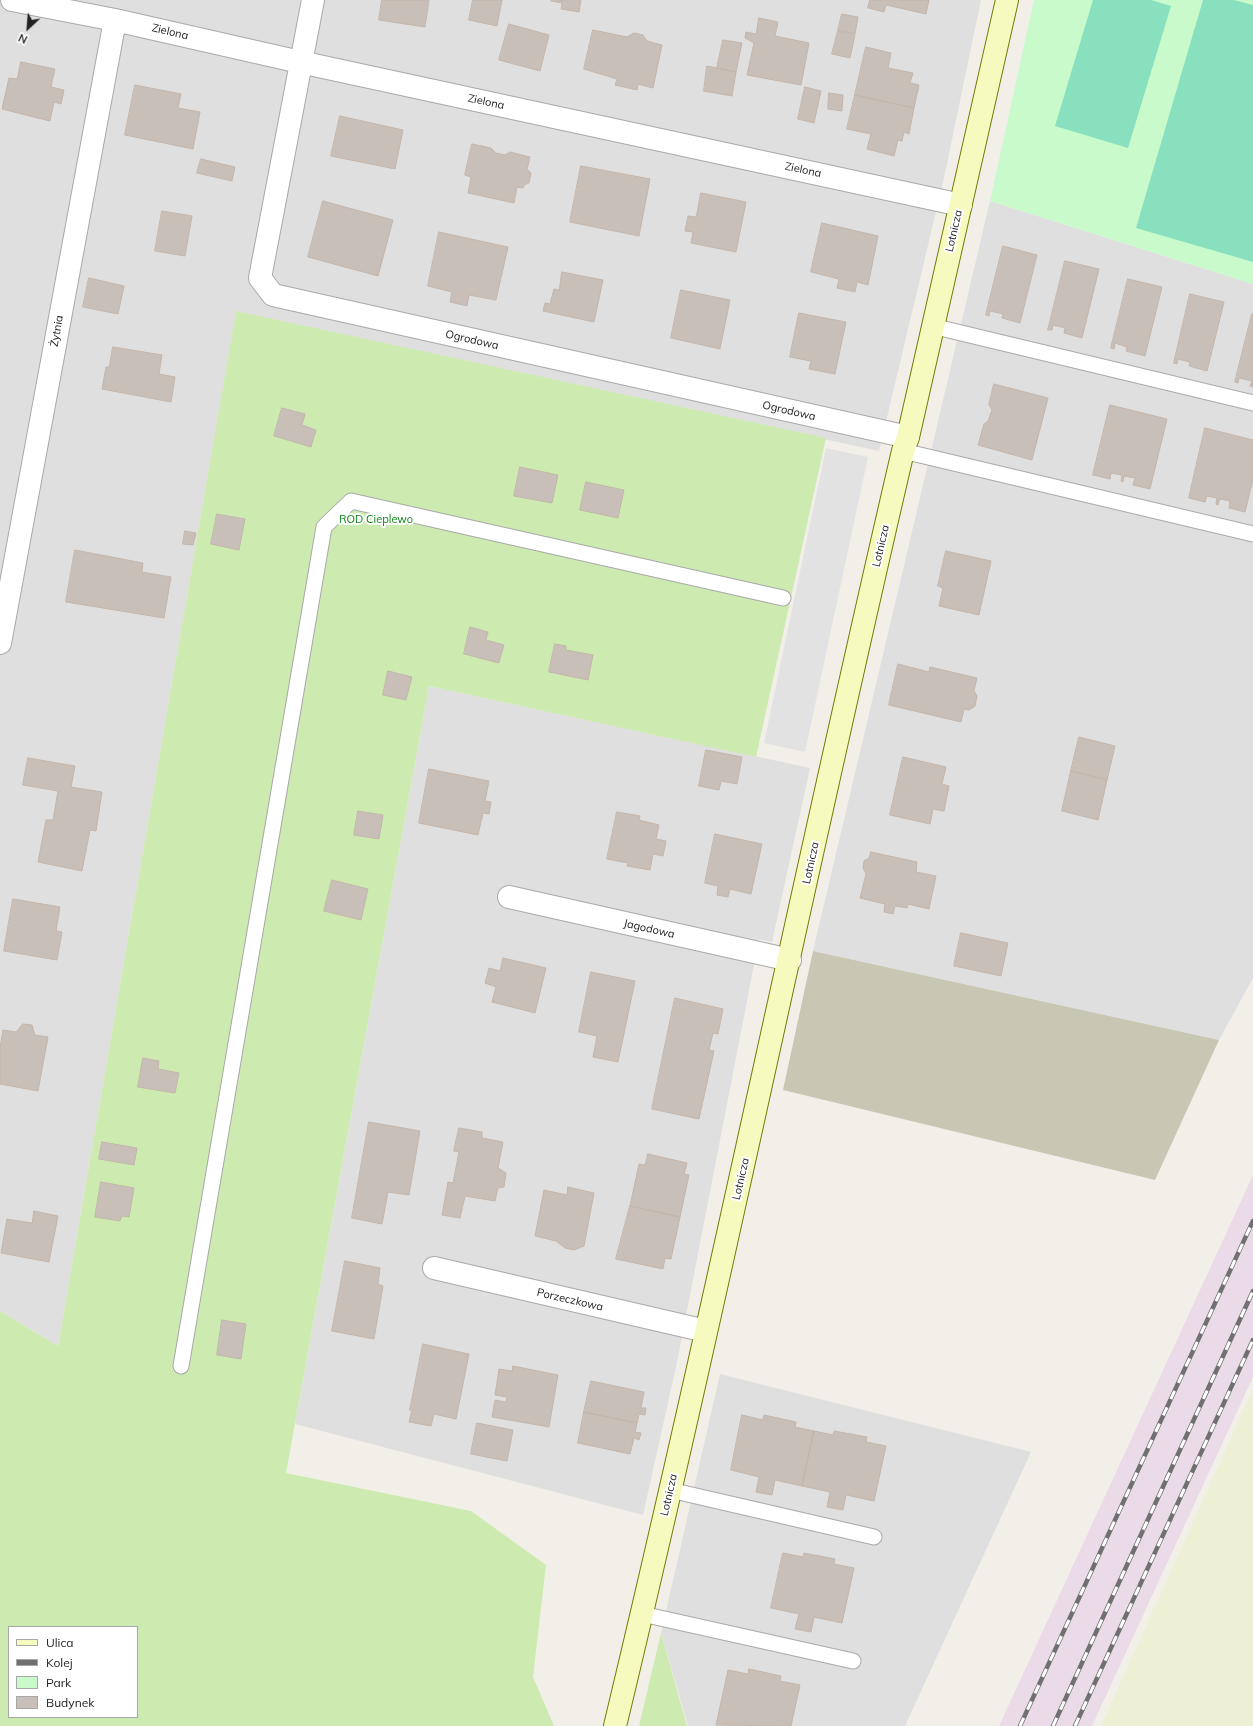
<!DOCTYPE html>
<html>
<head>
<meta charset="utf-8">
<style>
	body { margin:0 }
	#map { position:relative; width:1253px; height:1726px; overflow:hidden; background:#f2efe9; font-family:Mulish,sans-serif }
	canvas { display:block }
	.legend { position:absolute; left:8px; top:1626px; width:130px; height:92px; box-sizing:border-box; background:#fff; border:1px solid #a7a7a7; margin:0; padding:5px 7px; list-style:none; font-size:12px; color:#222 }
	.legend li { display:flex; align-items:center; gap:8px; height:20px }
	.legend b { width:20px; border:1px solid #a7a7a7 }
	.north { position:absolute; left:8px; top:8px; width:40px; height:40px; -webkit-text-stroke:3px #fff; paint-order:stroke; rotate:206deg; font-size:11px; font-weight:700; line-height:16px; text-align:center; color:#222 }
	.north::after { content:''; display:block; margin:auto; width:14px; height:18px; background:#222; clip-path:polygon(50% 0,100% 100%,50% 72%,0 100%) }
</style>
</head>
<body>
<div id="map">
<canvas width="1253" height="1726"></canvas>
<ul class="legend">
<li><b style="height:5px;background:#f7fabf"></b>Ulica</li>
<li><b style="height:5px;background:#707070"></b>Kolej</li>
<li><b style="height:11px;background:#c8facc"></b>Park</li>
<li><b style="height:11px;background:#c7bfb8"></b>Budynek</li>
</ul>
<div class="north">N</div>
</div>
<script>
const ctx = document.querySelector('canvas').getContext('2d');
ctx.lineJoin = 'round';
function fill(path, color) {
  ctx.fillStyle = color;
  ctx.fill(path, 'evenodd');
}
function trace(path, color, width, dash) {
  ctx.strokeStyle = color;
  ctx.lineWidth = width;
  ctx.lineCap = dash ? 'butt' : 'round';
  ctx.setLineDash(dash || []);
  ctx.stroke(path);
}
function label(font, color, halo, rows, align = 'center') {
  ctx.font = font + ' Mulish,sans-serif';
  ctx.lineWidth = 4;
  ctx.setLineDash([]);
  ctx.textBaseline = 'middle';
  ctx.strokeStyle = halo;
  ctx.fillStyle = color;
  for (const [text, x, y, turn = 0] of rows) {
    ctx.save();
    ctx.translate(x, y);
    ctx.rotate((+turn || 0) * Math.PI / 180);
    ctx.textAlign = isNaN(turn) ? turn : align;
    if (halo) ctx.strokeText(text, 0, 0);
    ctx.fillText(text, 0, 0);
    ctx.restore();
  }
}
const residential = new Path2D(`
	M0,0H981L944,178L879,451L236,312L58,1346L0,1311Z
	M990,201L1253,284V978L1219,1040L813,951Z
	M429,686L810,768L772,942L759,939L677,1362L643,1515L295,1424Z
	M720,1374L1031,1452L905,1726H688L661,1633Z`);
const industrial = new Path2D(`
	M1253,1175V1377L1092,1726H999Z`);
const construction = new Path2D(`
	M813,951L1219,1040L1155,1180L783,1090Z`);
const farmland = new Path2D(`
	M1253,1389V1726H1101Z`);
const grass = new Path2D(`
	M236,311L826,438L756,757L429,686L286,1473L471,1511L546,1565L533,1677L554,1726H0V1311L58,1346ZM9,1627H137V1717H9Z
	M661,1633L687,1726H639Z`);
const park = new Path2D(`
	M1034,0H1253V284L990,201Z`);
const pitch = new Path2D(`
	M1093,0H1151L1171,6L1128,148L1055,126Z
	M1203,0H1234L1253,5V262L1136,228Z`);
const parking = new Path2D(`
	M826,448L868,457L805,752L764,743Z`);
const building = new Path2D(`
	M382,0H429L425,27L379,20Z
	M473,0H502L497,26L469,20Z
	M581,0L579,12L561,9L562,3L551,1Z
	M870,0H929L926,14L886,5L884,12L868,8Z
	M842,14L858,17L855,34L838,30Z
	M759,18L778,22L775,36L809,43L801,85L747,75L754,43L745,38L746,32L756,34Z
	M509,24L549,35L540,71L499,60Z
	M593,30L627,37L634,33L643,35L647,41L662,45L653,88L638,84L637,90L615,85L617,79L584,69Z
	M838,31L855,35L850,58L832,54Z
	M723,40L742,43L736,72L717,68Z
	M866,47L891,53L888,68L913,73L910,83L919,85L914,108L855,95Z
	M21,62L55,69L51,87L64,90L61,104L54,102L50,121L2,109L9,78L17,79Z
	M707,66L736,72L732,96L704,91Z
	M135,85L181,94L178,108L200,112L193,149L125,135Z
	M805,87L821,91L814,123L798,119Z
	M829,93L843,95L842,111L828,109Z
	M855,95L914,108L909,134L904,132L902,141L898,140L894,156L867,149L871,134L847,129Z
	M340,116L403,130L395,169L331,156Z
	M472,144L491,148L496,153L505,155L510,152L530,157L527,169L531,173L529,183L524,185L523,188L517,187L514,203L468,193L471,177L465,175Z
	M201,159L235,167L232,181L197,173Z
	M581,166L650,179L639,236L570,222Z
	M701,193L746,202L736,252L691,243L693,232L685,231L688,216L696,217Z
	M323,201L393,220L378,276L308,257Z
	M162,211L192,216L185,256L155,251Z
	M822,223L878,236L868,285L857,282L855,292L837,288L839,279L811,272Z
	M439,232L508,247L496,300L469,295L467,306L450,302L452,292L428,286Z
	M1003,246L1037,255L1020,323L1002,318L1003,314L990,311L989,316L986,315Z
	M1065,261L1099,269L1082,338L1064,333L1065,328L1053,325L1052,330H1048Z
	M562,272L603,280L594,322L543,311L545,303L550,304L554,289L559,290Z
	M89,278L124,286L118,314L83,307Z
	M1128,279L1162,287L1145,356L1126,351L1127,347L1115,343L1114,349L1111,348Z
	M681,290L730,300L720,349L671,338Z
	M1190,294L1224,302L1207,371L1189,366L1190,362L1178,359L1177,364L1174,363Z
	M799,313L846,322L835,374L809,369L811,361L790,357Z
	M1252,314H1253V387L1250,386L1252,381L1239,378L1238,383L1235,382Z
	M113,347L162,355L159,374L175,377L171,402L102,389L106,367H109Z
	M994,384L1048,398L1032,460L978,445L984,424L988,421L992,410L989,405Z
	M1110,405L1167,419L1150,489L1133,485L1135,478L1124,476L1123,482L1121,481L1122,475L1111,473L1110,479L1093,475Z
	M282,408L305,414L302,425L316,430L311,447L274,436Z
	M1205,428L1253,440V480L1245,512L1229,508L1230,501L1220,499L1218,505L1216,504L1217,498L1207,496L1205,502L1189,498Z
	M520,467L558,475L552,503L514,496Z
	M586,482L624,490L618,518L580,510Z
	M217,514L245,519L239,550L211,544Z
	M185,531L196,533L193,545L183,544Z
	M75,550L143,563L142,572L171,577L164,618L66,602Z
	M946,551L991,561L979,615L939,606L943,588L938,586Z
	M470,627L488,632L486,640L504,645L499,663L464,654Z
	M555,644L566,646V650L593,655L588,680L549,672Z
	M898,664L929,672L930,667L977,678L974,691L977,696L975,706L969,710L964,709L961,722L889,705Z
	M388,671L412,677L406,700L383,695Z
	M1079,737L1115,746L1107,780L1071,771Z
	M706,750L742,757L737,784L721,781L719,790L699,786Z
	M903,757L946,767L942,784L949,786L944,811L933,809L930,824L890,815Z
	M28,758L75,766L71,787L102,792L96,831L90,830L82,871L38,862L46,820H53L58,791L23,785Z
	M429,769L489,781L485,801L491,802L489,814L483,813L478,835L419,823Z
	M1071,771L1107,780L1098,820L1062,811Z
	M358,811L383,815L379,839L354,835Z
	M617,812L640,816L639,820L659,825L656,839L666,841L663,856L653,854L650,870L627,866L628,863L607,859Z
	M715,834L762,844L751,894L730,889L728,897L717,895L718,886L705,883Z
	M871,852L917,862L916,872L936,876L929,909L908,904L907,908L895,906L893,914L884,912L885,904L860,898L866,874L863,868L864,861L869,858Z
	M332,880L368,889L361,920L324,911Z
	M13,899L60,907L56,931L62,932L57,960L4,951Z
	M961,933L1008,943L1001,976L954,966Z
	M503,958L546,968L535,1013L492,1002L496,987L485,983L489,968L500,971Z
	M591,972L635,981L618,1062L593,1057L597,1036L579,1032Z
	M675,998L723,1009L718,1034L713,1033L709,1050L714,1051L699,1119L652,1109Z
	M23,1024L32,1025L35,1035L48,1037L38,1091L0,1084V1048L3,1030L16,1032Z
	M143,1058L159,1061L158,1069L179,1073L175,1093L138,1087Z
	M369,1122L420,1131L409,1195L388,1192L382,1224L352,1218Z
	M459,1128L482,1132V1138L503,1142L498,1168L506,1173L504,1187L498,1188L495,1201L465,1196L460,1218L442,1215L448,1182L453,1183L459,1152L454,1151Z
	M102,1142L137,1148L134,1165L99,1159Z
	M648,1154L687,1163L684,1174L689,1175L680,1217L630,1206L639,1164L645,1165Z
	M101,1182L134,1188L129,1217L122,1216L120,1221L95,1217Z
	M568,1187L594,1193L584,1246L574,1250L565,1248L556,1241L535,1236L544,1190L567,1195Z
	M630,1206L680,1217L671,1259L665,1258L663,1269L616,1259Z
	M34,1211L58,1216L49,1262L1,1253L7,1219L32,1223Z
	M345,1261L380,1268L378,1284L383,1286L374,1339L332,1331Z
	M222,1320L246,1324L241,1359L217,1355Z
	M423,1344L469,1354L456,1419L434,1414L431,1426L409,1422L412,1410H410Z
	M513,1366L558,1375L549,1427L492,1417L495,1400L506,1402L507,1397L495,1395L499,1369L512,1371Z
	M591,1381L644,1392L641,1408H646L645,1415L639,1414L637,1423L584,1412Z
	M584,1412L637,1423L635,1432L641,1433L639,1440L634,1438L630,1454L578,1443Z
	M742,1415L763,1420L764,1415L796,1422L795,1427L814,1431L802,1486L775,1480L772,1495L756,1492L759,1477L731,1470Z
	M477,1423L513,1430L507,1461L471,1454Z
	M814,1431L833,1435L834,1431L867,1437L866,1442L886,1446L874,1501L846,1495L843,1510L827,1507L830,1492L802,1486Z
	M783,1553L803,1557L804,1553L835,1559L834,1564L854,1568L842,1623L814,1617L811,1632L795,1629L799,1614L771,1608Z
	M749,1669L781,1676L780,1681L800,1685L791,1726L716,1725L728,1670L748,1674Z`);
const lane = new Path2D(`
	M932,326L1253,403
	M903,451L1253,534
	M181,1366L324,527L351,501L783,598
	M670,1490L874,1537
	M642,1614L853,1661`);
const street = new Path2D(`
	M12,0L115,20L300,62L961,205
	M313,0L260,278L273,295L908,437
	M0,643L115,20
	M509,897L790,960
	M434,1268L706,1331`);
const secondary = new Path2D(`
	M615,1726C717,1302 804,875 903,451L908,437L1007,0`);
const rail = new Path2D(`
	M1020,1726L1253,1221
	M1053,1726L1253,1291
	M1075,1726L1253,1340`);
const streetNames = [
	["Zielona",170,32,13],
	["Zielona",486,102,12],
	["Zielona",803,170,12],
	["Lotnicza",954,231,-77],
	["Żytnia",57,331,-80],
	["Ogrodowa",472,340,13],
	["Ogrodowa",789,411,13],
	["Lotnicza",881,546,-77],
	["Lotnicza",811,863,-78],
	["Jagodowa",649,929,13],
	["Lotnicza",741,1179,-77],
	["Porzeczkowa",570,1300,13],
	["Lotnicza",669,1495,-77]
];
const parkNames = [
	["ROD Cieplewo",376,520]
];
fill(residential, '#e0dfdf');
fill(industrial, '#ebdbe8');
fill(construction, '#c7c7b4');
fill(farmland, '#eef0d5');
fill(grass, '#cdebb0');
fill(park, '#c8facc');
fill(pitch, '#88e0be');
fill(parking, '#e2e2e2');
fill(building, '#c7bfb8');
trace(building, '#c4b6ab', 1);
trace(lane, '#a9a9a9', 17);
trace(street, '#a9a9a9', 24);
trace(secondary, '#707d05', 24);
trace(lane, '#fff', 15);
trace(street, '#fff', 22);
trace(secondary, '#f7fabf', 22);
trace(rail, '#707070', 4.5);
trace(rail, '#fff', 3, [9]);
label('11px', '#222', '#fff', streetNames);
label('11px', '#0c8416', '#fff', parkNames);
</script>
</body>
</html>
